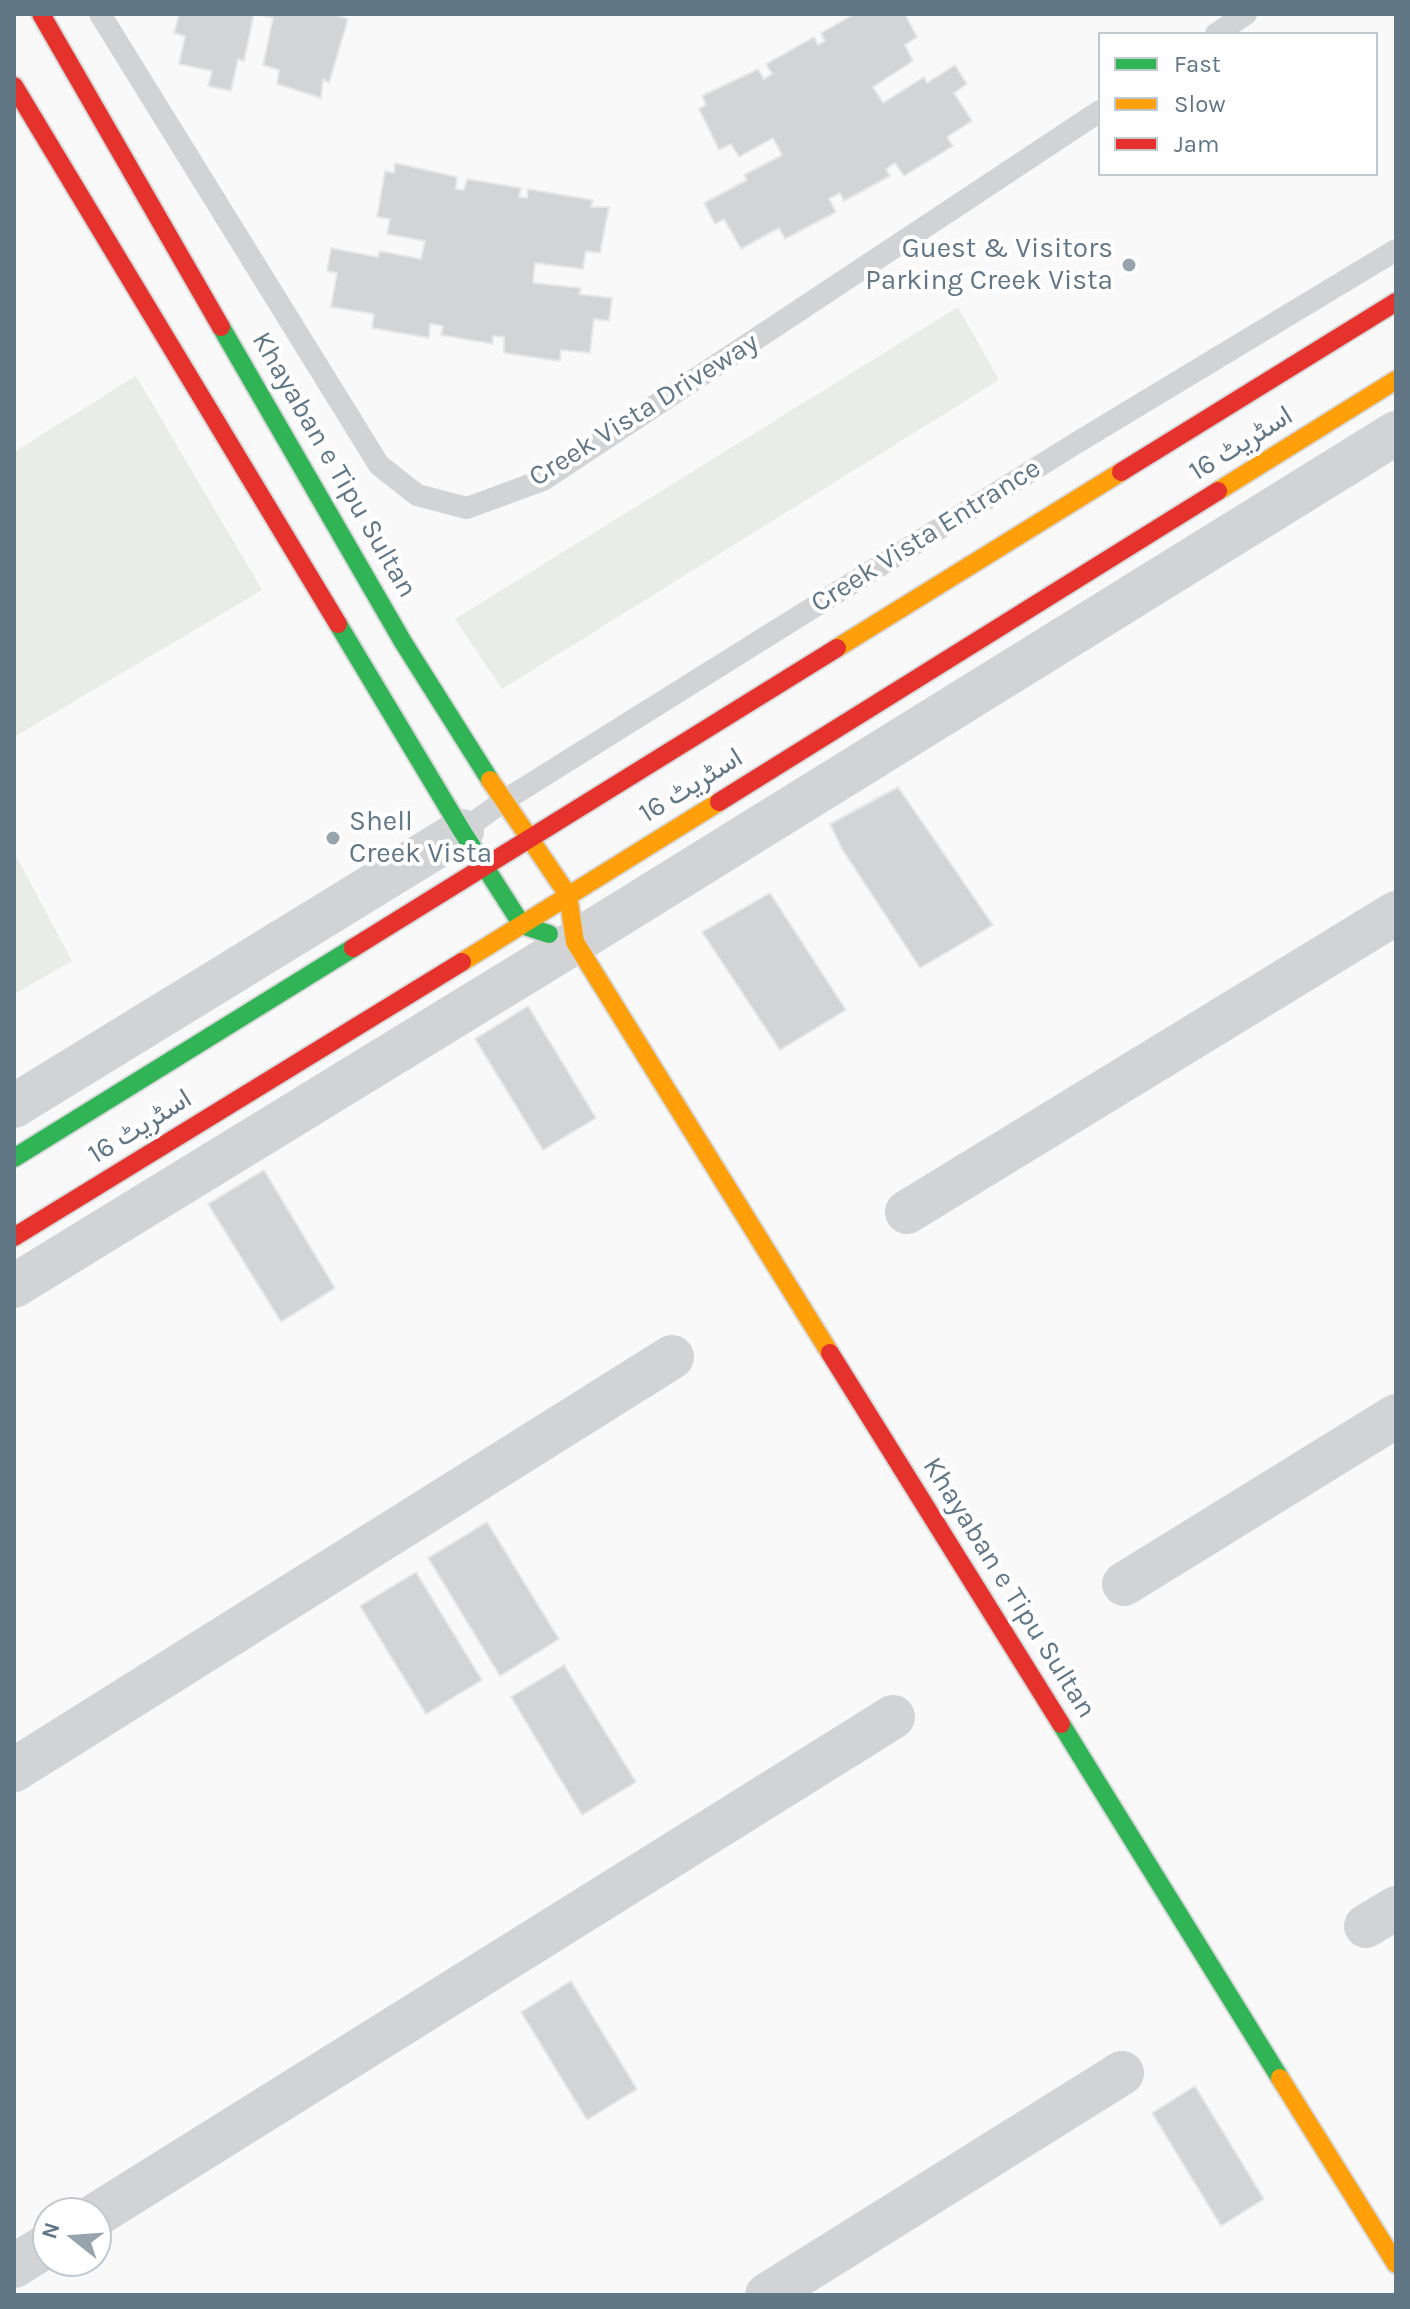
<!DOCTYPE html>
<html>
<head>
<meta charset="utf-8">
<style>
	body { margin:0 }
	#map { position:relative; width:1410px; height:2309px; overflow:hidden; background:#f9f9f9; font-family:Karla,sans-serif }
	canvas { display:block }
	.frame { position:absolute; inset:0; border:16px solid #627786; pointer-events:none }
	.legend { position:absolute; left:1098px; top:32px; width:280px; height:144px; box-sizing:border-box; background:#fff; border:2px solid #c0c9cf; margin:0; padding:10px 14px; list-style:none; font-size:24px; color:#627786 }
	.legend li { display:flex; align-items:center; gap:16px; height:40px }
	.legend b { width:40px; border:2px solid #c0c9cf }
	.north { position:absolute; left:32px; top:2197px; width:80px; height:80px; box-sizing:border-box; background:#fff; border:2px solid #c0c9cf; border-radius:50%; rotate:287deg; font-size:22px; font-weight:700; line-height:32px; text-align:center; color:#627786 }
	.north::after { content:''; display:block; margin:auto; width:28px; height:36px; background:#97a4ae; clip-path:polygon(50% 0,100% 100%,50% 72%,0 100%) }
</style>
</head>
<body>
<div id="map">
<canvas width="1410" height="2309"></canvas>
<div class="frame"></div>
<ul class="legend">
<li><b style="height:10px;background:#30b455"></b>Fast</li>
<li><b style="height:10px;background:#ff9f0a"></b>Slow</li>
<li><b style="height:10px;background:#e5322d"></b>Jam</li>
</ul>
<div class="north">N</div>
</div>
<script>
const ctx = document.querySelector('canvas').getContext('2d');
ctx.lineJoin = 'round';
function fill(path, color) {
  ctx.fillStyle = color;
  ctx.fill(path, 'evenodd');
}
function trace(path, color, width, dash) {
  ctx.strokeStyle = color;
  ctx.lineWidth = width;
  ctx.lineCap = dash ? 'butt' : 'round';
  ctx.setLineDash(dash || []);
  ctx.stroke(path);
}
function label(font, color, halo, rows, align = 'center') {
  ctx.font = font + ' Karla,Vazirmatn,sans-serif';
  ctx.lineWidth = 8;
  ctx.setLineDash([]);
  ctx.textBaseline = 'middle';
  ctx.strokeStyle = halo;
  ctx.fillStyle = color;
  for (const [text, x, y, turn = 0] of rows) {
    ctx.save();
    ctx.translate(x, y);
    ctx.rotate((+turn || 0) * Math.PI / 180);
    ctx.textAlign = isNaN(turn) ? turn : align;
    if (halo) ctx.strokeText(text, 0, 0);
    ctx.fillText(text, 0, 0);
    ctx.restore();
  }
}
const green = new Path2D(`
	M958,307L999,380L502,689L455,619Z
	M136,376L262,590L14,737V452Z
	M14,852L72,961L14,994Z`);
const building = new Path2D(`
	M179,14H254L244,61L238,59L231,91L208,86L212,71L179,64L185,36L174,33Z
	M256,14H339V16L348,19L329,83L323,79L321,98L277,84L279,70L263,65L273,18Z
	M855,14H905L917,37L905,45L913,61L873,87L883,103L924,77L927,83L955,65L967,84L954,93L972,121L947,137L953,146L904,176L895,163L886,169L890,176L844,201L840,193L829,199L836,212L785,239L779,228L741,249L724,219L715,224L704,203L747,180L744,175L782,155L773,138L739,157L731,144L719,150L699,109L706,105L702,96L758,69L764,79L772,74L766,64L814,37L818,45L825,41L821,33Z
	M395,163L457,177L456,189L464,190L467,179L521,188L519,197L527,198L528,189L593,200L591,207H609L600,253L586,251L583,269L535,263L533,283L581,288L579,294L612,298L609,321L594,319L590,353L561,350L560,361L504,353V337L493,336V344L441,335L443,326L430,324L429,338L372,328L374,314L331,307L337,273L327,271L331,248L378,257L379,251L421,259L425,241L387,234L390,219L377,217L385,171L394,173Z
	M898,787L993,925L920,968L842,849L830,824Z
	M770,893L846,1010L780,1050L702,932Z
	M528,1006L596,1118L543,1150L475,1039Z
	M264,1170L335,1288L281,1322L208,1204Z
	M487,1522L559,1639L500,1676L428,1558Z
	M416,1572L482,1680L426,1714L360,1606Z
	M564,1665L636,1782L582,1815L511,1697Z
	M571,1981L637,2089L587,2120L521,2012Z
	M1195,2086L1264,2199L1221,2226L1152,2113Z`);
const lane = new Path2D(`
	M100,14L379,465L417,495L467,508L543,480L1100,111
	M1216,34L1246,14
	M462,831L505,800L1073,445L1396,250`);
const street = new Path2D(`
	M14,1106L462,831
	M907,1212L1396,913
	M14,1286L575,942L1396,433
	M1124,1584L1396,1416
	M14,1770L672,1357
	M1366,1926L1396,1908
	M96,2215L893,1717
	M14,2266L48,2245
	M767,2295L1122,2073`);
const fast = new Path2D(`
	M221,327L403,642L490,780
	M338,624L462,831L522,925L549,934
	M14,1158L353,948
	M1061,1724L1280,2078`);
const slow = new Path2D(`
	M1218,491L1396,380
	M837,648L1121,472
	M490,780L568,895L575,942L830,1353
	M462,962L719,802
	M1280,2078L1396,2264`);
const jam = new Path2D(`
	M41,14L221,327
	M14,86L338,624
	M1121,472L1396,302
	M719,802L1218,491
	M353,948L837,648
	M14,1237L462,962
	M830,1353L1061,1724`);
const markers = [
	[1129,265,8,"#97a4ae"],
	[333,838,8,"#97a4ae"]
];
const poiNames = [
	["Guest & Visitors",1113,249],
	["Parking Creek Vista",1113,281],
	["Shell",349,822,"left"],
	["Creek Vista",349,854,"left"]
];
const streetNames = [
	["Creek Vista Driveway",644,410,-32],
	["اسٹریٹ 16",1241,444,-32],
	["Khayaban e Tipu Sultan",334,465,60],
	["Creek Vista Entrance",926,536,-32],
	["اسٹریٹ 16",691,786,-32],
	["اسٹریٹ 16",140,1127,-32],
	["Khayaban e Tipu Sultan",1009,1588,58]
];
fill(green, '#e9ece7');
fill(building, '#d2d4d5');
trace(building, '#e8e8e8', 2);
trace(fast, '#d6d7d8', 22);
trace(slow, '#d6d7d8', 22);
trace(jam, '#d6d7d8', 22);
trace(lane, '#d2d3d4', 22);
trace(street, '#d2d3d4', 44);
trace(fast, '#30b455', 18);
trace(slow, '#ff9f0a', 18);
trace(jam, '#e5322d', 18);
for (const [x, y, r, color] of markers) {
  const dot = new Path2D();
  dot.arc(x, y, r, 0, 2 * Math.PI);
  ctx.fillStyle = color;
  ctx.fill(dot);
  trace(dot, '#fff', 3);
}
label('28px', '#627786', '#fff', poiNames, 'right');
label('28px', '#627786', '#fff', streetNames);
</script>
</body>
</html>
